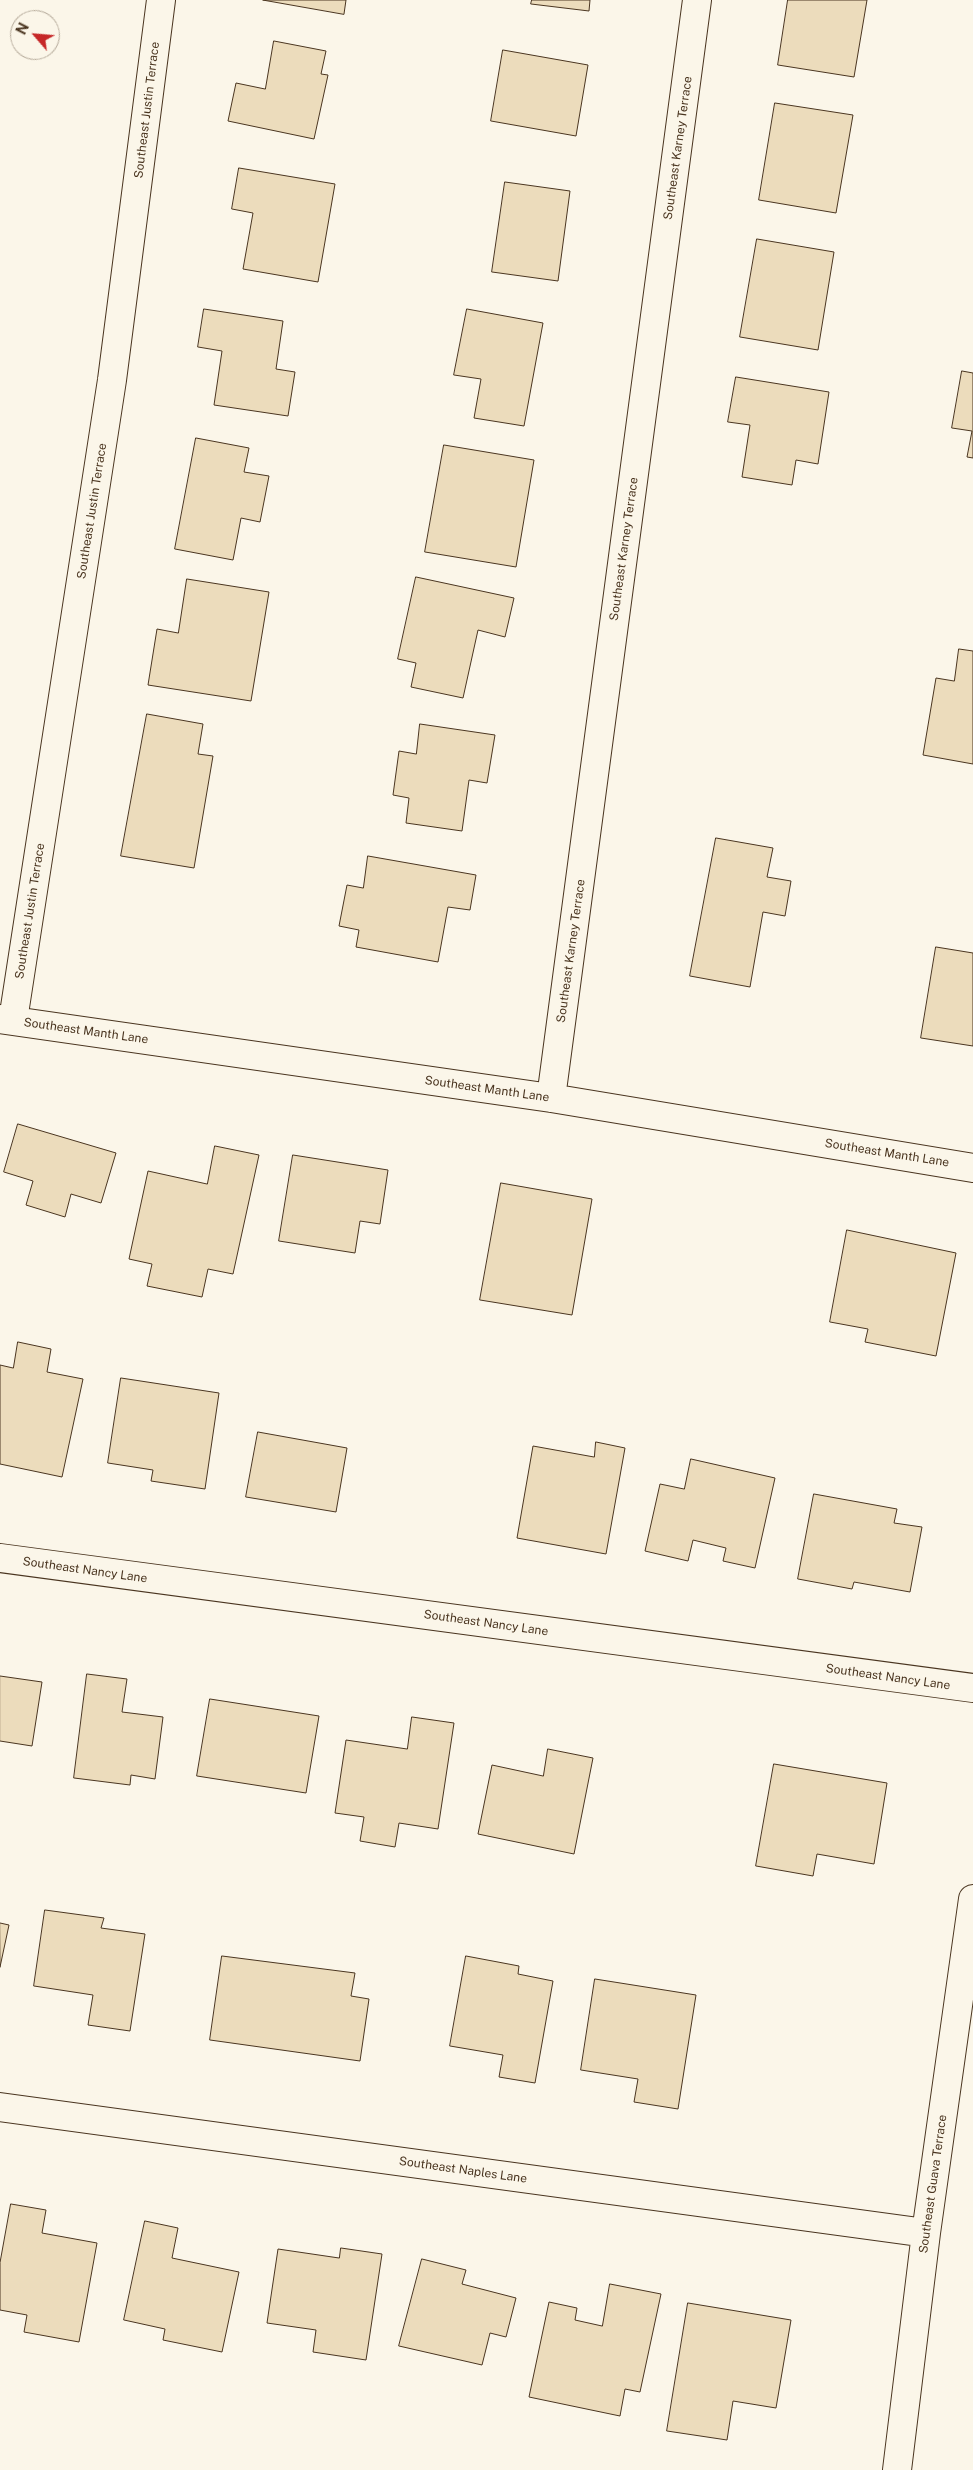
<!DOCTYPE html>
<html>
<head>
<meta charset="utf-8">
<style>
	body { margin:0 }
	#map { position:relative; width:973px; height:2470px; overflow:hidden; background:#fbf6e9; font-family:"Public Sans",sans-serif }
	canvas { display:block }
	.north { position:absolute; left:10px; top:10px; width:50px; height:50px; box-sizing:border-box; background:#fbf6e9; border:1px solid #b4a999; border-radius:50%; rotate:297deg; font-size:14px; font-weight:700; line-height:20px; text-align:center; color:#4a3520 }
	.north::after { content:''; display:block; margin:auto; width:18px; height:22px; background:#c62828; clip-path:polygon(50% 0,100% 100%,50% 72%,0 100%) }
</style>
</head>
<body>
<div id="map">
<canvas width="973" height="2470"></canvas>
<div class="north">N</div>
</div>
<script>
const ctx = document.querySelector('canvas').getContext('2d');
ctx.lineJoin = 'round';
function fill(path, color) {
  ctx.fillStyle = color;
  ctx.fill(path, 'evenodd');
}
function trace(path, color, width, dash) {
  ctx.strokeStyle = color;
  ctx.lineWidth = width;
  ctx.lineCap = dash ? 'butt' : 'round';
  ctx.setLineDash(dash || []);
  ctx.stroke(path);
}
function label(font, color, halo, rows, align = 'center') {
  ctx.font = font + ' "Public Sans",sans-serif';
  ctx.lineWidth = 4;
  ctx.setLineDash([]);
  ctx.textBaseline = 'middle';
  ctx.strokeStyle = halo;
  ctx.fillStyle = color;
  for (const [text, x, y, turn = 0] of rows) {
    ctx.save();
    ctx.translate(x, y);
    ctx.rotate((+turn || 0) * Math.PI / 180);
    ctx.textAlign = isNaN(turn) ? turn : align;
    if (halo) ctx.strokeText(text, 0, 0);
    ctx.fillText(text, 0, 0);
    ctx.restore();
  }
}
const building = new Path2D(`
	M263,0H346L344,14Z
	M532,0H590L589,11L531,4Z
	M788,0H867L854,77L778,65Z
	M274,41L326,51L321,74L328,75L314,139L228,121L236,83L265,89Z
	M503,50L588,65L576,136L491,121Z
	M775,103L853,115L836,213L759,200Z
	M239,168L335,184L318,282L243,269L253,213L232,209Z
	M505,182L570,191L558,281L492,272Z
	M757,239L834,252L818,350L740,337Z
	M204,309L283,321L276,369L295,372L288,416L214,405L222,351L198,347Z
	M467,309L543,323L524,426L474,418L481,379L454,375Z
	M962,371L973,373V458L967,457L972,431L952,428Z
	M736,377L829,392L818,464L796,460L792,485L742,477L750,425L728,422Z
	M196,438L249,448L244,472L269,476L260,522L241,518L233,560L175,549Z
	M444,445L534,460L516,567L425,552Z
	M416,577L514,598L505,637L478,630L463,698L411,687L416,663L398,659Z
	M187,579L269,592L251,701L148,685L157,629L178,633Z
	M959,649L973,651V764L923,755L936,678L954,681Z
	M147,714L203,724L198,754L213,756L194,868L121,856Z
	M420,724L495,735L487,783L469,780L462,831L406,823L409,798L393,795L399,751L416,754Z
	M716,838L773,848L767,877L791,881L785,916L763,912L750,987L690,976Z
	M368,856L476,875L470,910L448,907L438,962L356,947L359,930L339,926L347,885L363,888Z
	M936,947L973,953V1046L921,1038Z
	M18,1124L116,1153L101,1203L71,1194L65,1217L26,1205L33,1181L4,1172Z
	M215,1146L259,1155L233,1274L208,1269L202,1297L147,1286L152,1264L129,1259L148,1171L207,1184Z
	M293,1155L388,1170L380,1224L360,1221L355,1253L279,1241Z
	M501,1183L592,1199L572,1315L480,1300Z
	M847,1230L956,1253L936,1356L865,1342L868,1329L830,1322Z
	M18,1342L51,1349L47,1372L83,1379L62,1477L0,1464V1365L13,1368Z
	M121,1378L219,1393L205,1489L151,1481L153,1470L108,1463Z
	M258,1432L347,1448L336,1512L246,1497Z
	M596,1442L625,1448L606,1554L517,1538L533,1446L594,1457Z
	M691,1459L775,1478L755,1568L723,1561L726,1548L693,1540L688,1561L645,1551L660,1484L684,1489Z
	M814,1494L897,1509L894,1523L922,1527L910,1592L854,1582L852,1589L798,1579Z
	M87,1674L127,1679L122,1712L163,1717L155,1779L131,1775L130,1785L74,1778Z
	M0,1676L42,1682L32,1746L0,1741Z
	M210,1699L319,1716L306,1793L197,1776Z
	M412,1717L454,1723L438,1829L399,1823L395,1847L360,1841L364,1817L335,1813L346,1740L407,1749Z
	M548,1749L593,1758L574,1854L478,1834L492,1765L543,1776Z
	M774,1764L887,1783L874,1864L817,1854L813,1876L756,1866Z
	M45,1910L104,1918L101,1928L145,1934L130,2031L88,2025L93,1995L34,1986Z
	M0,1923L9,1925L0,1967Z
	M222,1956L355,1973L351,1996L369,1999L360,2061L210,2040Z
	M466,1956L519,1966L518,1974L553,1981L535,2083L499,2077L503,2055L450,2046Z
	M595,1979L696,1995L678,2109L634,2102L638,2079L581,2070Z
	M11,2204L46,2210L42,2233L97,2243L79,2342L24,2332L27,2315L0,2310V2263Z
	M145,2221L178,2228L172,2258L239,2272L222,2352L163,2340L165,2329L124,2320Z
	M341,2248L382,2254L366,2360L313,2352L316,2330L267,2323L278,2249L339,2258Z
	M422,2259L466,2270L462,2284L516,2298L506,2337L490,2333L482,2365L399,2346Z
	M610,2284L661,2294L640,2392L625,2389L620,2416L529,2397L549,2302L577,2308L575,2320L602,2326Z
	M688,2303L791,2320L776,2408L733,2401L727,2440L667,2431Z`);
const minor = new Path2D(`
	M0,1019L551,1098L973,1168
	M13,1020L112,380L161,0
	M551,1098L697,0
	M0,1558L973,1688
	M0,2107L926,2233
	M897,2470L926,2233L973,1899`);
const streetNames = [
	["Southeast Justin Terrace",147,110,-83],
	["Southeast Karney Terrace",678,148,-82],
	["Southeast Justin Terrace",92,511,-81],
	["Southeast Karney Terrace",624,549,-82],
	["Southeast Justin Terrace",30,911,-81],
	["Southeast Karney Terrace",571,951,-82],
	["Southeast Manth Lane",86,1031,8],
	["Southeast Manth Lane",487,1089,8],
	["Southeast Manth Lane",887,1153,9],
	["Southeast Nancy Lane",85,1570,8],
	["Southeast Nancy Lane",486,1623,8],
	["Southeast Nancy Lane",888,1677,8],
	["Southeast Naples Lane",463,2170,8],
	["Southeast Guava Terrace",933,2184,-82]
];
fill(building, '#ecdcbc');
trace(building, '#4a3520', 1);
trace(minor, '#4a3520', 30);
trace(minor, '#fbf6e9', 28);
label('12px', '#4a3520', '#fbf6e9', streetNames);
</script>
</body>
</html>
